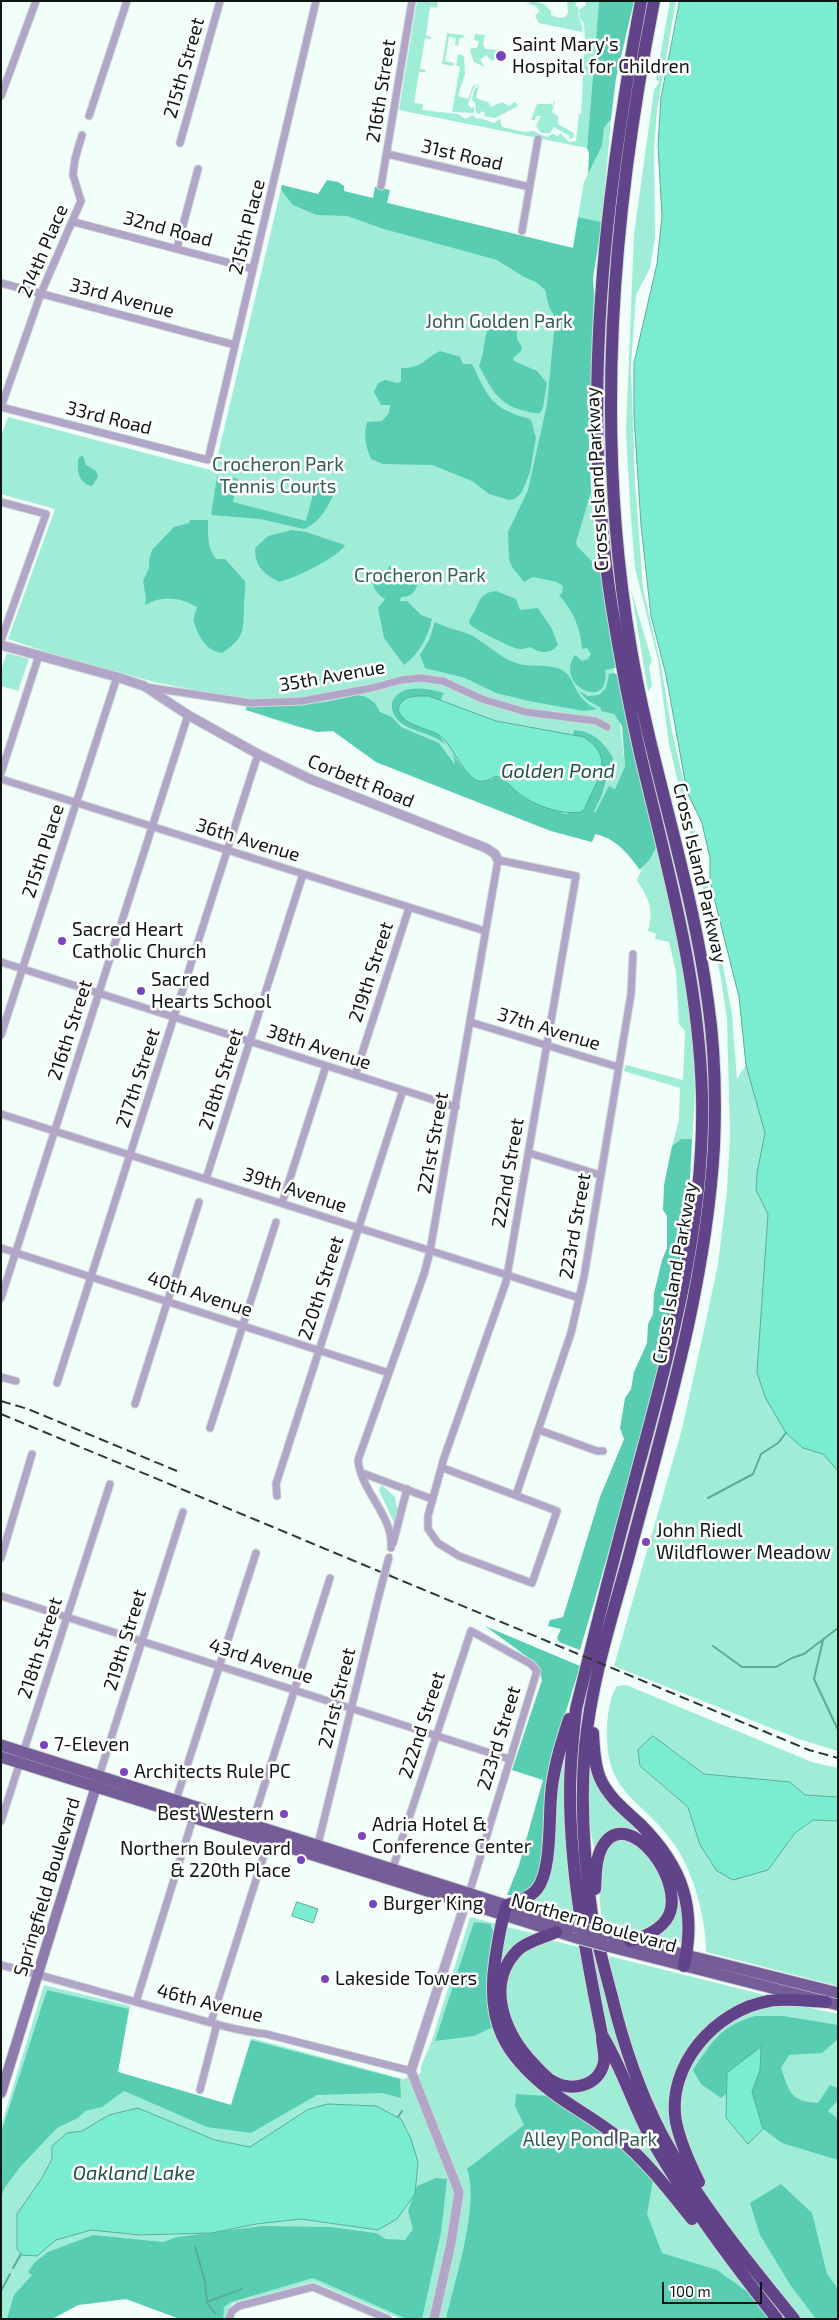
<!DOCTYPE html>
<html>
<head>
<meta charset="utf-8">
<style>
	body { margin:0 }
	#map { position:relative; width:839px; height:2320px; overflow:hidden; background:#f2fefa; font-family:"Exo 2",sans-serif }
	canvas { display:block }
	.frame { position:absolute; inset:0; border:2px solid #0f1714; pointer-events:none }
	.scale { position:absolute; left:662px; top:2282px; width:100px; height:22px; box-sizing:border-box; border:2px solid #0f1714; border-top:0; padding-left:6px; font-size:15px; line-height:18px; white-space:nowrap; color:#0f1714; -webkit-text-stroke:4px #fff; paint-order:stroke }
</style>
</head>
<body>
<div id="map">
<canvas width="839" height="2320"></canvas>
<div class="frame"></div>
<div class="scale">100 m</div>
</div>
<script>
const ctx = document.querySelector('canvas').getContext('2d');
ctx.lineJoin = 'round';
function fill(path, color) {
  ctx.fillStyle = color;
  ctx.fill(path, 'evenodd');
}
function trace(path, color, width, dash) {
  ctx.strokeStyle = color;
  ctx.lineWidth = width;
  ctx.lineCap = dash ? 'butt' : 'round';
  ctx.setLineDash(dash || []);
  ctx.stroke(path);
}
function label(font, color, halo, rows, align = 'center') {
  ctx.font = font + ' "Exo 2",sans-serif';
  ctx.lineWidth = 5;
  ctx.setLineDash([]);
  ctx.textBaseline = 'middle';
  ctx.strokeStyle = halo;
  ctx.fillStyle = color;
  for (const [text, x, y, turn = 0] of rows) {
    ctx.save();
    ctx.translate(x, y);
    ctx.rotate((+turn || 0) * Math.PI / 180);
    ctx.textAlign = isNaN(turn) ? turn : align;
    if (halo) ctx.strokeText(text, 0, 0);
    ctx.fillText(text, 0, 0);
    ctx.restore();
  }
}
const green = new Path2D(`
	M417,1H438L437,8L430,7L426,35L431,37V39L425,38L420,69L426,70L425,72H419L414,103L423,104L422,110L458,114L466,119L473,115L477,119L480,118L494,123L500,119L502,127L524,132L533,131L547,137L553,134L558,136L560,133L569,142L576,141L579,114H581L585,39L584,24L580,18L579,10L586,5L585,1H599L587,148L399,110Z
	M533,1L544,4L551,11V15L560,18L565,17L568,13L567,1H578L575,5L579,8C576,17 584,23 582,32L539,23L535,16L539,11L540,16C540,5 531,2 523,6Z
	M670,1H676L657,110L654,148L655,238L650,268L636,295L631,366L635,482L643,588L661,666L672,731L711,900L732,1015L737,1079L746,1065L739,997L710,881V858L702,823L687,792L666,675L651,616L699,641L838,1066V1751L799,1739L614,1666L682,1429L701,1344L718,1264L727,1191L730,1135L727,1019L721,979L705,898L669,744L658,660L635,568L630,505L626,431L634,234L654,90L659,82L656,79Z
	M447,33L463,35L465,37L459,39L458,46L455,45L456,38L449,37L445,61L454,63L453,66L442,64Z
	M475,34L485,35L483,43L485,49L498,50L501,57H497L492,61L486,55L480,60L485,67L474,62L470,50L472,48H477L479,41L474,40Z
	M458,54L464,56L465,74L458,96L468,99L473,86L478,84L473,89L468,104L471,108L474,107V113L452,112L460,67L456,65Z
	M479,85L476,98L488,102L491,107L502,102L509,106L515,102L518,106L495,118L484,116L485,113L482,111L479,114L476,113L475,103L472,100L474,90Z
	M554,101H555L552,112L558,116V124L574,133L573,138L570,139L568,135L554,127L550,133H541L536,126L541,116H536L535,120H531L537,104H552V107Z
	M611,119L602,222L578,217L584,182L602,146L604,128Z
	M282,185L382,211L384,202L593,253C588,329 586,406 591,483C593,515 593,542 603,573L625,766L592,842L548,830L376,762L333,731C303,733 274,718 246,710V707L235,698L154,682L49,653L8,639L55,509L1,494V436L8,417L214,471Z
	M631,590L652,661L649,667L652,686L648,691Z
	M7,653L29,659L18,691L1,686V670Z
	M658,844C681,943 703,1036 692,1139H681L672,1146L679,1120L680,1088L624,1071L626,1065L683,1080L685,1031L679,1024L676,972L669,942L655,939L656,934L648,931C654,911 649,897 637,881C641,867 651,857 658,844Z
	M381,1486H383L395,1497L396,1505L399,1510L395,1525L379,1490Z
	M626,1685L812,1762L838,1768V1797L805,1795L790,1782L704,1774L653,1736L640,1766L688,1807L700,1845L768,1870L795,1833L813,1820L838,1821V1986L706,1952C706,1919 694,1874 676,1847C642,1796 604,1797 607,1726C608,1713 610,1696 617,1686Z
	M564,1755L576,1916H573L527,1902Z
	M590,1756L594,1767L651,1840L633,1832L596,1853C586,1826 590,1785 590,1756Z
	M624,1837L639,1843L666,1882L667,1912L646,1932L643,1929L629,1932L603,1924C599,1905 594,1853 613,1841C615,1839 621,1838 624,1837Z
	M676,1891C690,1902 684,1927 683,1943L650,1937Z
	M470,1917L539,1935L536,1937L579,1947L583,1952L610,1960L609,1956L769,1996L764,1998L838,2014V2319H401L314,2282L233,2303L228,2309L227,2319H180L126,2299L78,2305L52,2319H1V2126L44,1985L130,2006L118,2072L231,2105L251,2038L403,2079L421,2073V2066L432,2040Z`);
const forest = new Path2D(`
	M599,1H634L616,78L611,119L604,128L602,146L588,174L589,153L587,148Z
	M327,180L338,182L344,186V191L373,198L375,187L390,190L387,203L573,248L578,217L602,222L593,278L594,293L591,415V421L588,422L591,492L576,542L577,546L603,573L619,667L605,670C612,713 553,686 575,655L582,661L588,659L591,654L587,648L582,649C581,628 573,611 559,595L562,593L563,586L557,582L533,577L524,582L512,567L509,559L508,532L528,490L547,404L554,332L558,322L549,307L545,290L536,282L524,277L497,260L384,229L347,216L317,215L293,205L281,190L282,185L318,194Z
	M494,317L517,327V339L522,347L521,351L513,358L514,361L537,371L547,383L543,407L540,413C533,414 527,411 521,410C497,403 490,386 479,366C486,350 483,330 494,317Z
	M440,351L460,357L463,364H472C489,399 491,408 530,419C534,425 533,431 536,437L530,472L522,492L515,499L509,500L489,494L472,481L432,465L383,464L371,459C366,447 363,435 367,422L382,421L389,413L390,405H381L374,392L378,383L385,380L398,383L401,381V368C423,368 422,360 440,351Z
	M83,456L86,465L96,471L98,477L92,486C78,483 76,469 79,457Z
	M217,476L226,481L228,476L238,479L233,502L306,521L316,483L336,488C330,504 321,522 304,529L260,519L211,515Z
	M190,520H208C208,533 207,548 216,559H225L245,581C246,590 244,597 244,606C243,631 245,638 222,653C206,651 198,636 194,622C193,618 196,611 197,607C180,597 162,595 145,605L146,598L143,581L149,568V560L152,550L174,527L189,523Z
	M292,530L306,532L345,545C339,557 293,579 279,582C263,573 255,567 255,548L268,536Z
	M389,566L419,582C414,592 413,597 401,597L400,601H407L421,615L432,619C428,637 419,654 404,665L384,638L378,608L385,599C374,592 370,584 377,573L387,570Z
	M496,591L516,599L520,610L538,608L552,629L558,645C549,655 540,653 530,647C525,649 520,650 515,648C509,646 471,628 470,624C468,619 471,618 473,614C480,602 479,593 496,591Z
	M435,622C446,628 459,630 471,635C486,643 499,657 516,663C530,668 549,663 562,670C577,678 572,698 597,709L584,711L529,701L496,693L465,678L425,668L420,655L429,640Z
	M614,673L621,677L658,844L650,859L640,870C627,853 617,839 595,834L592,842L551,831L376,762L333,731L317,732L246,710L247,706L297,705L326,702L358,695L366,697L375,703L380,712L392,717L401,727L439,743L455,765C453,731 410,736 397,719C393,714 390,706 393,700C403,683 429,689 444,693L440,701L429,696L409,722L439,735L461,766L475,780H491L495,777L502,778L520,795L546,807L566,814L585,808L587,803L584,737L573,736L574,730C594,732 603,741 613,758L601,797L594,811L595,813L609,786L615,789L625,766L622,726L614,714L601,711V708L587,700L579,691L588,696L599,695L606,688L609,674Z
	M681,1139H692C689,1241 666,1339 640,1437C621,1509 601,1579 580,1650L559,1642L557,1638L561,1629L548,1626L550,1620L563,1617L600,1497L624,1439L620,1428L625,1398L631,1389L634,1372L647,1343L648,1324L653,1314L654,1293L662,1260L667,1248V1216L663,1210L664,1185L672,1146Z
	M485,1626L580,1666L559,1734L544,1856L538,1879L531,1890L519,1895H507L519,1865L543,1780L512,1770L542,1680L537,1664Z
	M474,1922L490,1924L493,1931L495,2026L474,2036L435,2041Z
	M47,1990L129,2009L118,2072L231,2105L251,2040L400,2079L401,2098L382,2093L317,2095L251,2133L207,2127L124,2091L102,2107L85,2111L78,2118L57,2128L21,2166L5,2187L1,2197V2133Z
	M755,2016H783L838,2025V2039L822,2053L789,2055L781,2068C790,2093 790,2101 818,2103L830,2085L838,2088V2100L828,2111L838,2119V2160L782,2143L763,2129L752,2092L760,2070L761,2048L728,2073L726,2094L721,2098L701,2084L693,2070C713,2041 719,2027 755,2016Z
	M516,2094L548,2096L612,2140L653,2180L647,2214L662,2253L717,2270L753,2296L772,2319H446C455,2279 480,2205 467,2169L524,2125L515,2106Z
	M436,2178L447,2179L441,2232L422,2319H407L313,2278L231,2302L224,2307L223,2319H180L126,2299L78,2305L52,2319H7L14,2295L32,2275L28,2272L35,2262L48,2252L93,2235L163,2242L177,2237L262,2226L330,2227L376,2233L386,2239L405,2240L413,2229L408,2211L417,2186Z
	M781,2184L812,2213L827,2274L838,2289V2319H816L791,2286L760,2235L750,2203Z`);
const water = new Path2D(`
	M680,1H838V1471L823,1454L803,1448L786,1433L765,1397L757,1372L768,1214L756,1190L757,1173L765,1133L746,1065L739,997L710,881V858L702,823L687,792L666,675L651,616L641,525L634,416V363L657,264L662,216L658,145L661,98Z
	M417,696H429L496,721L584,737C617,759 596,780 585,808L582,812C561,815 534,806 517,792C513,789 505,779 500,777C491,774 485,788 472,777C459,767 451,742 439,735C426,727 402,726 398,709C401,699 407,697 417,696Z
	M653,1736L704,1774L790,1782L805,1795L838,1797V1821L813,1820L795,1833L768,1870L733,1880L717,1871L700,1845L688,1807L640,1766L638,1750Z
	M297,1902L318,1909L313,1923L292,1916Z
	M761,2047L760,2070L752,2092L763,2129L748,2144L726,2118L727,2073Z
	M328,2104L376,2106L401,2119L411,2139L418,2162L415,2194L397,2219L378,2230L301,2219L256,2224L212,2233L140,2235L91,2230L56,2240L37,2256L22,2255L17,2249V2214L42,2178L52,2159V2146L67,2133L82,2131L109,2115L138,2108L215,2140L250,2147L307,2110Z`);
const stream = new Path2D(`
	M708,1498L753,1474L761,1454L778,1443L786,1433
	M823,1640L814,1679L838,1730
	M713,1646L742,1667H776L792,1658L804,1654L838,1628
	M398,2117L402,2111
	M195,2247L205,2281L207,2302L242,2289
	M13,2268L21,2254
	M1,2291L10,2274
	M207,2303L215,2313`);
const minor = new Path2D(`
	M1,96L36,1
	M89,116L127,1
	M180,143L220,1
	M387,154L530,187
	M381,186L412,1
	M74,222L253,269
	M522,231L538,139
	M177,248L198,169
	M1,283L235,345
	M1,407L208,460L316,1
	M1,407L41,293L81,201L73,175L75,159L82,135
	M1,502L46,514L1,640
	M146,687L251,703L302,701L372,688L401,680L421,678L443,681L482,699L526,712L596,721L607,727
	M1,773L39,655
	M1,779L485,931
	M1,962L456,1107
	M470,1022L618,1067
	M1,1035L117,677
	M355,1075L409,908
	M1,1114L579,1298
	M529,1153L600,1175
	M206,1179L303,874
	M282,1203L326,1066
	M1,1248L389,1373
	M1,1298L188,715
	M1,1377L16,1381
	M57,1383L258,754
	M135,1404L199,1202
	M210,1428L276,1222
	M539,1430L597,1451H603
	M362,1473L432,1499
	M516,1495L571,1333L584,1277L631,994L633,954
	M277,1496L276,1484L403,1090
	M393,1543L407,1489
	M391,1548C394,1516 361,1492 358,1460L424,1274L430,1251L498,860L576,876L506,1282L444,1458L428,1516V1529L438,1543L459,1556L532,1583L557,1511L443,1468
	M1,1558L32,1454
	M1,1596L509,1759
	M99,1776L183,1512
	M175,1803L256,1553
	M1,1821L110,1484
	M251,1827L330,1578
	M405,1830L471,1631L531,1664L537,1671L468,1897
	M317,1848L379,1595
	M392,1871L403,1836
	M1,1965C60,1980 117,1997 176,2013C205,2021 236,2031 266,2034L411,2071
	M136,2002L194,1815
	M211,2022L269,1839
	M200,2090L217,2024
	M229,2319L232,2311L239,2306L313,2287L388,2319`);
const tertiary = new Path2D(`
	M1,645L117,677L144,686L188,715L258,754L310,779L486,848L495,854L498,860
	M434,2319L451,2243L459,2192L411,2071L465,1904`);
const secondary = new Path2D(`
	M1,2093L98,1780`);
const primary = new Path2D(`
	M1,1745L575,1927
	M1,1757L577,1938
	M606,1935L838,1993
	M607,1946L838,2005`);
const motorway = new Path2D(`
	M641,1C604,200 580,407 612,608C620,657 629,705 640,753C667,868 699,977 702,1096C705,1220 672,1344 639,1464C617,1545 596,1627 576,1709C573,1736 570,1764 570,1792C570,1875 586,1954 602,2035C623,2069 634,2109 654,2144C690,2206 733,2263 777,2319
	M654,1C612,214 594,434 631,649C651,767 692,882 708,1002C715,1050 716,1098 714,1146C706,1287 664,1423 628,1559C611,1620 591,1683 585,1747C580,1802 584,1860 592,1915C597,1943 605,1970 612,1997C623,2043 639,2090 661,2133C697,2200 746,2260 794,2319
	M569,1719C562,1741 555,1763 552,1786C548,1813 553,1869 537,1889C530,1898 517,1902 507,1905C500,1924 498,1942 495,1961C486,2022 504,2055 552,2092C572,2107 595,2119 615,2135C645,2159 668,2189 692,2219
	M593,1733C594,1748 594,1764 600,1778C608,1797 625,1810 640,1824C682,1866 697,1907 684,1966
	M595,1889C596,1876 595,1860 602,1847C628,1801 691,1887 666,1920C657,1932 643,1937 630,1941
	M556,1932C543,1938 528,1941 518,1950C485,1983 504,2031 530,2060C537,2067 544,2076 552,2081C571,2092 599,2087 604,2062C605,2055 603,2047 602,2039
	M699,2182C690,2164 680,2141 676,2122C666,2066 715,2010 769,2001C787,1998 807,2001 826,2002`);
const rail = new Path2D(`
	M1,1401L28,1409L177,1471
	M1,1414L809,1750L838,1758`);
const minorBridge = new Path2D(`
	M379,1595L389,1557`);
const primaryBridge = new Path2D(`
	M575,1927L606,1935
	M577,1938L607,1946`);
const markers = [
	[501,56,6,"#7a45bc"],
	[62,941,5,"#7a45bc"],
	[141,991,5,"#7a45bc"],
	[646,1542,5,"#7a45bc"],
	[44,1745,5,"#7a45bc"],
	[124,1772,5,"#7a45bc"],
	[284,1814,5,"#7a45bc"],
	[362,1836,5,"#7a45bc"],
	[301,1860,5,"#7a45bc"],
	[373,1904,5,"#7a45bc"],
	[325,1979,5,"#7a45bc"]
];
const poiNames = [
	["Saint Mary's",512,45],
	["Hospital for Children",512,67],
	["Sacred Heart",72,930],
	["Catholic Church",72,952],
	["Sacred",151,980],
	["Hearts School",151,1002],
	["John Riedl",656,1531],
	["Wildflower Meadow",656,1553],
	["7-Eleven",54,1745],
	["Architects Rule PC",134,1772],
	["Best Western",274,1814,"right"],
	["Adria Hotel &",372,1825],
	["Conference Center",372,1847],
	["Northern Boulevard",291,1849,"right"],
	["& 220th Place",291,1871,"right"],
	["Burger King",383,1904],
	["Lakeside Towers",335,1979]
];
const streetNames = [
	["215th Street",184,68,-74],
	["216th Street",381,91,-81],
	["31st Road",462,155,13],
	["215th Place",247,227,-76],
	["32nd Road",168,229,15],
	["214th Place",43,251,-67],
	["33rd Avenue",122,298,15],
	["33rd Road",109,418,14],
	["Cross Island Parkway",597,479,-93],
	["35th Avenue",332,676,-10],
	["Corbett Road",361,781,22],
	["36th Avenue",248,840,17],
	["215th Place",43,851,-72],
	["Cross Island Parkway",700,873,77],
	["219th Street",371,972,-72],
	["37th Avenue",549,1029,17],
	["216th Street",70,1030,-72],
	["38th Avenue",319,1047,18],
	["217th Street",138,1078,-72],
	["218th Street",221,1079,-72],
	["221st Street",433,1143,-80],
	["222nd Street",508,1173,-80],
	["39th Avenue",295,1190,18],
	["223rd Street",575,1226,-80],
	["Cross Island Parkway",675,1273,-80],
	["220th Street",321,1288,-72],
	["40th Avenue",200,1294,18],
	["219th Street",125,1640,-73],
	["218th Street",40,1648,-72],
	["43rd Avenue",261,1661,18],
	["221st Street",337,1698,-76],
	["222nd Street",422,1725,-72],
	["223rd Street",499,1738,-73],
	["Springfield Boulevard",47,1887,-73],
	["Northern Boulevard",594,1923,16],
	["46th Avenue",210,2003,14]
];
const parkNames = [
	["John Golden Park",499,322],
	["Crocheron Park",278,465],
	["Tennis Courts",278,487],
	["Crocheron Park",420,576],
	["Alley Pond Park",590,2140]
];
const waterNames = [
	["Golden Pond",558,771],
	["Oakland Lake",134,2173]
];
fill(green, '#9fedd7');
fill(forest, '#59cdb1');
fill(water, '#7aedd0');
trace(water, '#5aad98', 1);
trace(stream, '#5aad98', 2);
trace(minor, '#ced9d5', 9);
trace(tertiary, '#ced9d5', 11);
trace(secondary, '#ced9d5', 12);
trace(primary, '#ced9d5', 13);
trace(motorway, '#ced9d5', 14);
trace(minor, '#b1a5c8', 7);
trace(tertiary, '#b1a5c8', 9);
trace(secondary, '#8e7cae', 10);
trace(primary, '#755d9a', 11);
trace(motorway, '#604389', 12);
trace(rail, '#2f3835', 2, [10, 5]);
trace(minorBridge, '#ced9d5', 9, []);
trace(primaryBridge, '#ced9d5', 13, []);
trace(minorBridge, '#b1a5c8', 7);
trace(primaryBridge, '#755d9a', 11);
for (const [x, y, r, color] of markers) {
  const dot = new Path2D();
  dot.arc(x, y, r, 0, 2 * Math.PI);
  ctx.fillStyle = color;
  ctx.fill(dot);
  trace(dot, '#fff', 2);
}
label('19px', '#0f1714', '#fff', poiNames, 'left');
label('19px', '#0f1714', '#fff', streetNames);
label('19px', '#2f6053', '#fff', parkNames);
label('italic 20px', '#215246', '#fff', waterNames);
</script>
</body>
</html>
